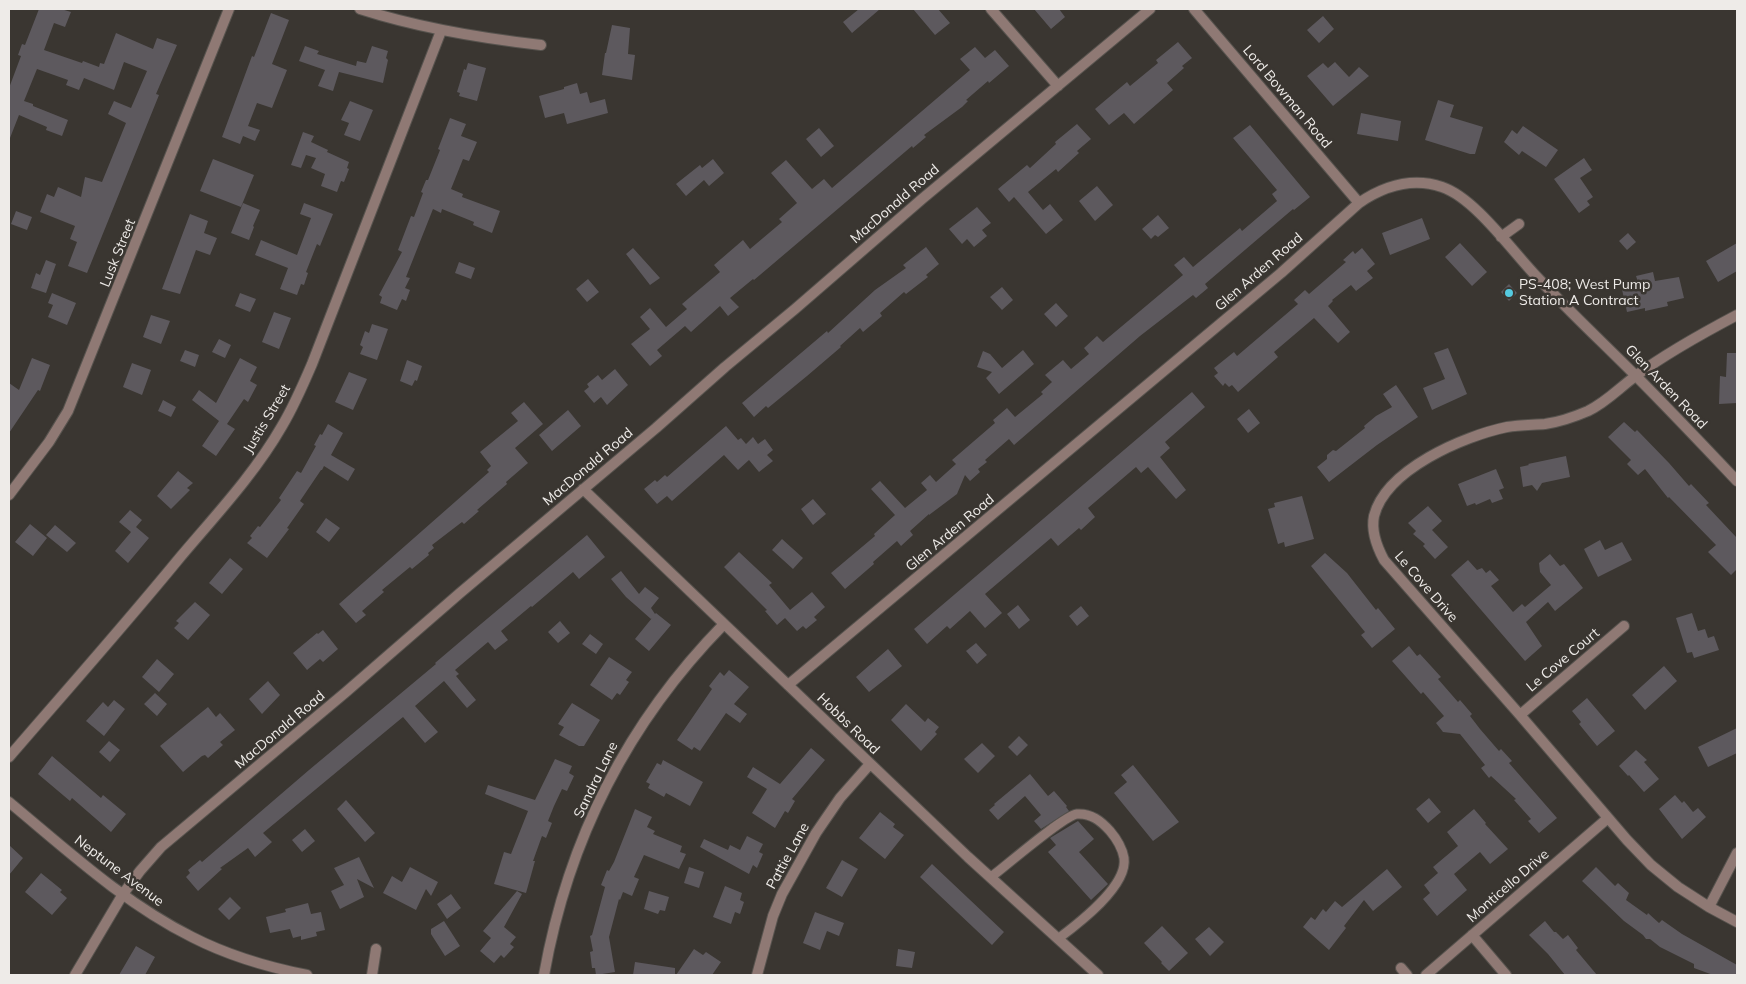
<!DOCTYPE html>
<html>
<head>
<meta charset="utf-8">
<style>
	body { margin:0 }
	#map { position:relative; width:1746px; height:984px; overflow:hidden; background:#3a3631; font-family:Mulish,sans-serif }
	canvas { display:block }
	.frame { position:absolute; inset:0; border:10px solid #eeebe8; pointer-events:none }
</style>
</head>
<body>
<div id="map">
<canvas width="1746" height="984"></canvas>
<div class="frame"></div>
</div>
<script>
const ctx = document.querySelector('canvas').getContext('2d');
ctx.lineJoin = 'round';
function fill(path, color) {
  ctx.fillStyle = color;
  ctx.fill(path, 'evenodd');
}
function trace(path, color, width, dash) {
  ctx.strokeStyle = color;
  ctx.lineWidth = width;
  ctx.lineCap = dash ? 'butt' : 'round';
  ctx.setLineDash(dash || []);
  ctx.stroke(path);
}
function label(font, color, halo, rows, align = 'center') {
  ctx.font = font + ' Mulish,sans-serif';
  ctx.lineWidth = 5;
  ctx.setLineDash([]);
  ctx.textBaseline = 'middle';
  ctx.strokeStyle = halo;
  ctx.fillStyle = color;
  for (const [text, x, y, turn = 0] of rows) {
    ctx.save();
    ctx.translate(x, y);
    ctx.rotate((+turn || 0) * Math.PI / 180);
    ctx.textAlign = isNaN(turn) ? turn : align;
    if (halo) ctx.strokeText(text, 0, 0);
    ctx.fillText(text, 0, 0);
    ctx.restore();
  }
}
const building = new Path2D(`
	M39,9H61L71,12L65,27L54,23L44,50L82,63L83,61L99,67L100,63L104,64L116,33L153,49L157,38L177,45L156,94L159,95L87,273L68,266L77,242L70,239L75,226L40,212L47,194L54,197L58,187L81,197L85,177L102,182L126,123L108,114L114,101L131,108L147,71L124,62L114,90L84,78L79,90L66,85L68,80L37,69L24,101L33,104V106L68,120L62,136L46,130L47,127L19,115L10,138H9V88L21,56L18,55L22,44L25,45Z
	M859,9H880L852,33L843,22Z
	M913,9H938L950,23L935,35Z
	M1034,9H1059L1065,17L1051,29Z
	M271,13L289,20L272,64L287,70L272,108L257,103L248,126L260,130L255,141L243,136L240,144L222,137L252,56L254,57Z
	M1323,16L1334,29L1319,43L1307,30Z
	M612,25L630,28L628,54L635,55L632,80L602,75L605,53H606Z
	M1178,42L1192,58L1182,66L1184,68L1167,83L1173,90L1134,124L1124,113L1109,125L1095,109L1127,82L1130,86L1158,63L1156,60Z
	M305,46L319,51L317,54L356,66L357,61L366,63L372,46L388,51L386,58L388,60L383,83L339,72L333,91L318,86L325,70L299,61Z
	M975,47L985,58L995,50L1009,66L989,83L988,81L966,100L968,101L962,107L924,135L926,137L913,148L912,146L767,269L754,280L753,279L730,298L739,307L728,316L720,306L691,332L685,326L657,350L662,356L650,366L631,344L650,329L640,317L650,308L666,327L687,309L682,304L720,272L714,265L743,240L750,249L782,222L779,219L797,203L771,173L786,160L812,189L824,179L832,188L970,70L960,59Z
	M1335,62L1349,77L1359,67L1369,76L1333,106L1307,76L1323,63L1328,68Z
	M468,63L486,68L477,101L459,96L460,93L457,92L464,69L466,70Z
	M577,83L580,94L587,92L590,103L605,99L608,113L567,124L564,113L545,118L539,96L564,89V87Z
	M1438,100L1454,105L1450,117L1483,127L1475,154H1470L1425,140Z
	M350,101L373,110L360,141L344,135L349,123L341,120Z
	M1361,113L1401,121L1398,141L1357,134Z
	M450,118L466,124L461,136L477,142L469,161L463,159L451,189L463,194L462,197L500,211L492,233L473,225L474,222L442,209L441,213L433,209L406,277L410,278L405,288L410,290L406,301L402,299L397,310L380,303L382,297L379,295L402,252L398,250L411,216L414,217L423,193L421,192L426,180H428L440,150L438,149Z
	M1077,124L1091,139L1077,151L1079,153L1058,172L1056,169L1028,192L1043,210L1050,204L1063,220L1046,234L1014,197L1009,202L998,189L1027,165L1030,168L1056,144L1055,142Z
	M1250,125L1310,197L1294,210L1293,209L1205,284L1208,288L1196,298L1193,295L1140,336L1014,445L1009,439L985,460L987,462L978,469L980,472L970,481L965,475L957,494L929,515V514L910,531L913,535L901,546L897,541L873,562L874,564L845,589L831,573L875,536L874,534L895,515L871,489L880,481L905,508L927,490L921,483L930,475L936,482L956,464L952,460L995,423L993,420L1007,408L1015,417L1043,394L1041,392L1052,382L1045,375L1063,360L1071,369L1089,354L1084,348L1097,336L1103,342L1183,275L1174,265L1184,257L1193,267L1240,228L1242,231L1277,201L1272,194L1277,190L1233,138Z
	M1523,126L1558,150L1546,167L1522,151L1519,155L1504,142L1512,130L1517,134Z
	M819,128L834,146L821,157L806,139Z
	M303,132L314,136L311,142L328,150L327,152L349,162L347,168L349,169L344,182L341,181L337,192L321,186L325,174L311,168L316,158L306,155L301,168L291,165Z
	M1584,158L1592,170L1580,178L1593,197L1587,201L1590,205L1579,213L1554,179Z
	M213,159L254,175L241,207L200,191Z
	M713,159L724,173L709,186L704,180L686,196L676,184L700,165L702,168Z
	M1097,186L1113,205L1095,221L1079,201Z
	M243,203L260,210L253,226L254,227L249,240L231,233Z
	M304,203L333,214L320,246L317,244L306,272L308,273L304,285L301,284L297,295L280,289L288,268L255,255L261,240L297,255L311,218L300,214Z
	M977,207L991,223L982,230L987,236L974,247L967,239L962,244L949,229Z
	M16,211L32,217L27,230L11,224Z
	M190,214L208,221L204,233L217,238L210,255L196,250L180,294L162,289Z
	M1158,215L1169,228L1158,237L1155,235L1151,239L1142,229Z
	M1422,218L1430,239L1390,255L1382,233Z
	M1628,233L1636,242L1627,250L1619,241Z
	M1460,243L1487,272L1472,286L1445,257Z
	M1737,243V271L1718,282L1706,261Z
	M926,247L939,264L926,275L928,277L906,294L904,292L880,313L882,316L863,332L860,328L840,346L841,347L807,376L768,408L766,406L754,417L742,403L827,331L828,333L875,290L906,268L903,265Z
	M633,248L660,278L650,285L626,254Z
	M1362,248L1375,264L1367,271L1373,278L1356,291L1351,285L1332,300L1333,301L1328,306L1350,332L1338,343L1314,318L1274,352L1278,357L1238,392L1232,385L1229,387L1225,383L1223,386L1214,376L1218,373L1214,368L1234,352L1237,356L1298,304L1294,300L1305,290L1309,294L1346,262L1343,260L1353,251L1355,254Z
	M46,260L56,264L46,293L31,288L36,273L40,275Z
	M459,262L475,268L471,279L455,273Z
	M1653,272L1655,281L1679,277L1684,298L1667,302L1668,306L1645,311V308L1627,312L1621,285L1638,282L1636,276Z
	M588,279L599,292L587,302L576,289Z
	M1509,284L1517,293L1509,301L1501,292Z
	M1002,287L1013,300L1002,310L990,297Z
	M52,293L76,303L67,325L48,317L53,305L48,303Z
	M240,293L256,299L250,312L235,306Z
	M1056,303L1068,316L1056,327L1044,314Z
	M274,312L291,318L279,349L262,342Z
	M151,315L170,321L161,344L143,337Z
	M372,324L388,329L377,360L360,354L363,347L360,345L365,331L369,333Z
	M219,339L231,345L225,358L212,352Z
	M1448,348L1467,394L1432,410L1423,388L1445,379L1434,353Z
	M185,350L199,355L195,367L180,361Z
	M1023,350L1034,364L999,394L986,378L992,372L977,367L983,351L990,354L1002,368Z
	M1727,353H1737V403L1719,404L1720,376L1726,377Z
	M32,358L50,365L40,391L38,390L9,433V383L19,390Z
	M240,358L257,367L250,381L257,385L248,402L244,399L227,424L235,429L216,456L202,446L219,421L192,400L199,390L216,403Z
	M407,360L422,366L417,381L415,380L412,386L400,381Z
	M132,363L151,370L142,395L123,387Z
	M615,369L628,385L607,405L601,397L594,403L584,391L589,387L587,384L598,375L602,380Z
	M349,372L367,379L353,410L335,402Z
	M1396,385L1418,417L1377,445L1329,482L1317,467L1327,459V455L1333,450L1336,451L1365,428L1364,426L1376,416L1392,407L1383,394Z
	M1192,392L1205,407L1165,442L1170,448L1160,457L1186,490L1176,499L1148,467L1141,473L1136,467L1088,508L1095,517L1081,530L1079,528L1058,546L1051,538L985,594L1002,613L985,628L970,611L950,629L947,626L927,644L914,629Z
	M163,400L176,407L171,417L158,411Z
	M524,402L543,424L515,448L528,463L506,482L507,484L477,510L479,511L464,524L462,522L432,545L434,548L428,553L429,555L412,569L410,567L382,590L384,592L362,611L366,615L356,623L339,604L489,472L487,470L491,466L480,452L518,421L511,413Z
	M1249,409L1260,423L1248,433L1237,419Z
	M568,410L581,426L552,451L539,435Z
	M1624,422L1635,432L1637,430L1669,463L1689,486L1691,484L1709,503L1706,505L1737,538V569L1731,575L1708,552L1716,545L1669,497L1668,498L1645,469L1638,475L1627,464L1631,460L1608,437Z
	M328,424L343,433L331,455L355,469L348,481L324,466L322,470H321L300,501L304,504L287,528L289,529L267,558L247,543L252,538L250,536L258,526L260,527L281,500L279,498L297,471L301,473L316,446L314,445L320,434L322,435Z
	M726,426L738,440L741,438L746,444L753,437L758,444L765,439L773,450L767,455L773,461L759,472L749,460L738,470L724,455L672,501L667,496L657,504L644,489L655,480L657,482L665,475L667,477Z
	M1566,456L1570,477L1542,483L1537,491L1532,485L1523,487L1520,467L1529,465L1528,464Z
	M1496,469L1504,488L1499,490L1503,499L1492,503L1490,499L1476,505L1475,503L1467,506L1458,484Z
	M178,471L193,483L187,488L190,490L171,509L157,496Z
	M1302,496L1314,539L1285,547L1284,542L1278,544L1268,509L1275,507L1274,503Z
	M813,499L826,514L813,525L801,509Z
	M1428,506L1442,521L1432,530L1448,547L1435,559L1423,546L1425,544L1413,534L1416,531L1408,523Z
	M130,510L142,520L136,527L149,538L128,563L115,551L131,532L119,522Z
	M326,518L340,528L329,542L316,532Z
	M30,524L47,538L33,556L15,542Z
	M55,525L76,543L67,552L46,535Z
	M587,535L605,557L579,579L573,572L532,607L531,606L501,631L508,640L495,650L488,642L455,670L459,674L456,676L476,700L467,708L444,681L415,706L438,732L425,743L403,717L263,833L272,842L255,857L248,848L220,868L222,869L198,891L186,877L190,873L188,870L200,860L202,862L309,770L436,664L435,663L475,629Z
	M782,539L803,558L793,569L772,550Z
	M1600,540L1605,550L1622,542L1632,560L1598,577L1584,549Z
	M739,552L772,583L769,585L790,610L812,592L825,607L814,617L817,620L806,629L803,626L797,631L785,618L777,625L765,611L767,610L724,567Z
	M1325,553L1347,573L1376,610L1378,608L1395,629L1372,648L1361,635L1365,632L1311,566Z
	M1550,554L1560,566L1564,564L1583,588L1555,611L1548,602L1526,622L1542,646L1525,661L1451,575L1468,560L1477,570L1482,568L1486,573L1490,570L1499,580L1491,586L1513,612L1522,604L1525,607L1551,585L1540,572L1539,563Z
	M230,558L243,569L222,594L209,583Z
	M621,571L639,594L645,587L659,598L651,608L655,614L656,613L671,625L649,651L635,639L652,618L651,619L626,597L611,579Z
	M195,602L210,615L188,640L174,628L179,623L176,621Z
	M1018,605L1030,620L1019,629L1007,614Z
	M1081,606L1089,616L1077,626L1069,616Z
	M1692,613L1698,631L1705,629L1708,638L1714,636L1719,650L1694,658L1692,652L1687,653L1676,618Z
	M560,621L570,633L558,643L548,632Z
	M323,630L338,649L323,662L320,659L307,670L293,653L317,633L318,634Z
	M590,634L603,644L596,654L582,644Z
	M976,643L987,655L977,664L966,651Z
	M1409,646L1417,656L1420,654L1441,677L1438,679L1458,702L1460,700L1472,714L1470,716L1480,729L1499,751L1501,749L1512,761L1509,763L1557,818L1539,833L1528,821L1531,819L1514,800L1516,799L1491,776L1489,778L1481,768L1485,765L1460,734L1443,732L1436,723L1444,716L1423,692L1421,694L1392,661Z
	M888,649L902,666L869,692L856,677Z
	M609,657L632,672L626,680L629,682L620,695L617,693L612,700L590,685Z
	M157,659L174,674L159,692L142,677Z
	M1664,666L1677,681L1645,710L1632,695Z
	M729,670L749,687L734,704L747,714L740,723L726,713L700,751L694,747L692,750L677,740L712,689L709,686L720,672L724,676Z
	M268,681L280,695L262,714L249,699Z
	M155,693L167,704L157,716L144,704Z
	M1587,698L1615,731L1597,746L1579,724L1581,722L1572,711Z
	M114,700L125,709L104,736L86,721L103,702L108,707Z
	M572,703L600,720L584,746H579L559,735L564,727L558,724Z
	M906,704L925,722L928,718L939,727L935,732L937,734L921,751L891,720Z
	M208,707L216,717L220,713L235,730L220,742L223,745L208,758L205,755L202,756L183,772L160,746Z
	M1737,728V753L1708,767L1698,747Z
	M1019,736L1028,745L1017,756L1008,747Z
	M109,741L120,750L110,762L99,752Z
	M982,743L995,756L978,773L964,759Z
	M811,748L825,760L792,799L795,801L788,813L785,811L775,828L752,813L767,789L747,777L753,767L780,784Z
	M1636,750L1647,760L1644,762L1659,779L1644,792L1629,775L1628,776L1619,766Z
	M52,756L101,798L103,795L126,814L111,832L72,798L70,801L38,774Z
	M555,759L572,766L569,773L574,776L567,791L562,789L554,806L548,821L552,823L546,838L542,836L533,861H535L526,893L494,884L504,852L511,854L528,811L485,794L488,785L535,800Z
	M663,760L703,782L690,806L666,793L664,797L648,788L650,784L646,782L657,763L661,765Z
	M1133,765L1179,822L1153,841L1114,793L1127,782L1121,775Z
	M1030,774L1048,796L1054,791L1067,806L1066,807L1069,811L1041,829L1034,821L1041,815L1025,796L998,820L989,810L995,805L994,804Z
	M1675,795L1682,803L1684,801L1693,812L1698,808L1706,817L1682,839L1659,809Z
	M1429,798L1441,812L1428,823L1416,809Z
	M346,800L375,833L365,842L337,809Z
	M635,809L652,817L647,827L655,831L653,834L682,846L680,852L686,854L679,869L644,855L634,877L639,879L632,896L623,892L620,900L619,899L609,937L615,972L596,975L595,968H592L590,952L593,951L590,936L592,935L605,887L601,885L607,870L609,871L614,862Z
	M1474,809L1486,823L1485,824L1508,849L1490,864L1480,852L1454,874L1467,890L1437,916L1423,899L1430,893L1424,885L1438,873L1433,867L1458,846L1447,832Z
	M880,812L895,824L893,827L904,835L885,859L859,838Z
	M1078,821L1094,839L1079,852L1108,884L1091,900L1048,852L1056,845L1050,838Z
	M305,829L315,841L302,852L292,840Z
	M747,836L763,844L759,852L763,854L757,868L753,865L749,874L700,847L704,839L728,850L730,845L740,850Z
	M9,845L23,858L9,875Z
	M359,857L374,888L357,879L364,897L340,909L331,891L344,885L334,868Z
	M842,860L858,869L842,897L826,888Z
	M932,864L1004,932L992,945L920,877Z
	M410,867L438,882L431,896L426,889L416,910L383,893L392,876L402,882Z
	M689,867L704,872L699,888L684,883Z
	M1596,867L1615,886L1618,883L1629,893L1626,900L1647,915L1648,913L1659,923L1662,920L1682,934L1737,965V975H1713L1694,968V964L1660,947L1650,939H1646L1643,935L1624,921L1582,881Z
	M1387,869L1402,887L1373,911L1364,900L1344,926L1346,928L1329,950L1303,927L1311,917L1315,920L1323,909L1326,912L1335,901L1342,907Z
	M41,873L62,890L60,892L67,898L52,915L25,892Z
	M725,886L742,893L740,900L744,902L740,914L735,912L731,924L713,917Z
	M517,891L522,894L504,927L516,937L510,944L514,947L504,958L501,955L494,963L480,951L491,938L483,931Z
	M649,891L669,897L665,911L660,910L658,914L644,909Z
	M451,894L461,908L447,919L437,904Z
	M230,897L241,908L229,920L218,909Z
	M308,903L311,914L321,912L325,930L316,932L317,936L301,940V936L293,938L290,929L270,933L266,917L286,912L285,909Z
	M815,912L844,923L839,936L827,931L820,950L803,943Z
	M444,921L460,946L445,956L431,934V929Z
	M1545,921L1554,932H1556L1563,939L1568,935L1578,948L1576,950L1597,975H1565L1548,954L1529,935Z
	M1162,926L1188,953L1169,971L1161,963L1162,962L1144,943Z
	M1209,927L1224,942L1210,956L1195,939Z
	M136,946L155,957L145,975H119Z
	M694,949L703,955L706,952L721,962L712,975H676Z
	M898,949L915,952L912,968L896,966Z
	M635,962L675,968V975H633Z`);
const service = new Path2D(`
	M991,877C1006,866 1063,816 1077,814C1091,813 1101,821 1110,831C1116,838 1122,847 1124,858C1128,886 1079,923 1059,938`);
const minor = new Path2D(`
	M360,9C419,28 479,38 541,45
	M991,9L1058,86
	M1194,9L1359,203
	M1501,237L1519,224
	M1737,315C1703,333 1668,352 1637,375C1620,387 1607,402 1588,411C1574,417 1560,422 1545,424C1532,425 1519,425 1507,427C1464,436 1386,469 1374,516C1371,531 1377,547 1384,560L1520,715L1627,840L1651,865L1678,887L1709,907L1737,922
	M583,489L968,857L1098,975
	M9,495L49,442L68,411L229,9
	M788,685L1281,273L1359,203C1384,186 1412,177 1442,187C1475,198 1512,251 1537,277C1569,311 1602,342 1634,374C1669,409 1703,445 1737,481
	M1520,715L1624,626
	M9,757C65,692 122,628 177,561C213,518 254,475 282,426C294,406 303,385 312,364L441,31
	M9,802C67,850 124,903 192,937C229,956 267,967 307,975
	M1709,907L1737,853
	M1472,935L1506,975
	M1401,968L1407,975
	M75,975L123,894L140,871L161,847L346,692L460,593L656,428L725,367L795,309L922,199L1150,9
	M372,975L376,949
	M544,975C568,840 628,722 724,624
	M757,975L773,916L782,894L816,833L840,798L870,764
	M1426,975L1608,818`);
const markers = [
	[1509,293,5,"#55cae0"]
];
const streetNames = [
	["Lord Bowman Road",1287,97,50],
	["MacDonald Road",895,204,-41],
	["Lusk Street",118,253,-68],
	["Glen Arden Road",1259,272,-41],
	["Glen Arden Road",1666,387,46],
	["Justis Street",267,419,-59],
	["MacDonald Road",588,467,-40],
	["Glen Arden Road",950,533,-40],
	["Le Cove Drive",1426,587,49],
	["Le Cove Court",1563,660,-40],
	["Hobbs Road",848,724,44],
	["MacDonald Road",280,730,-40],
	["Sandra Lane",596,780,-64],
	["Pattie Lane",788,856,-61],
	["Neptune Avenue",119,871,37],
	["Monticello Drive",1508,886,-41]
];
const poiNames = [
	["PS-408; West Pump",1519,285],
	["Station A Contract",1519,301]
];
fill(building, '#5d595e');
trace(service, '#57534e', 11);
trace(minor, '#57534e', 12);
trace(service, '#8f7974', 9);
trace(minor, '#8f7974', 10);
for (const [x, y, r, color] of markers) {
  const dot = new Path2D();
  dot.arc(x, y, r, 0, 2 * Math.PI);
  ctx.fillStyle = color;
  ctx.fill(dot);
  trace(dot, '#3a3631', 2);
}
label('14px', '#eeebe8', '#3a3631', streetNames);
label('14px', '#eeebe8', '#3a3631', poiNames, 'left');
</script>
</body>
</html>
